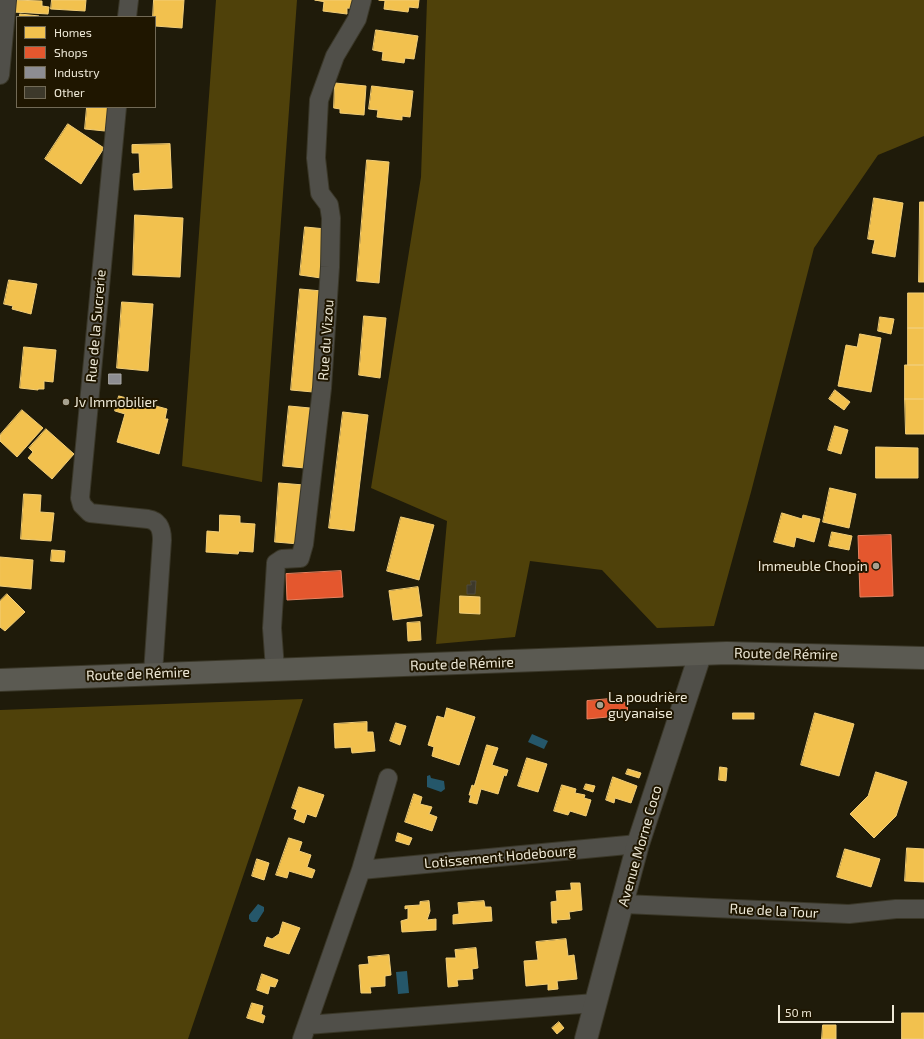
<!DOCTYPE html>
<html>
<head>
<meta charset="utf-8">
<style>
	body { margin:0 }
	#map { position:relative; width:924px; height:1039px; overflow:hidden; background:#1f1b0a; font-family:"Exo 2",sans-serif }
	canvas { display:block }
	.legend { position:absolute; left:16px; top:16px; width:140px; height:92px; box-sizing:border-box; background:#1f1600; border:1px solid #726a56; margin:0; padding:5px 7px; list-style:none; font-size:12px; color:#eee9d7 }
	.legend li { display:flex; align-items:center; gap:8px; height:20px }
	.legend b { width:20px; border:1px solid #726a56 }
	.scale { position:absolute; left:778px; top:1005px; width:116px; height:18px; box-sizing:border-box; border:2px solid #eee9d7; border-top:0; padding-left:5px; font-size:12px; line-height:14px; white-space:nowrap; color:#eee9d7; -webkit-text-stroke:3px #1f1600; paint-order:stroke }
</style>
</head>
<body>
<div id="map">
<canvas width="924" height="1039"></canvas>
<ul class="legend">
<li><b style="height:11px;background:#f2c14e"></b>Homes</li>
<li><b style="height:11px;background:#e4572e"></b>Shops</li>
<li><b style="height:11px;background:#8d8d92"></b>Industry</li>
<li><b style="height:11px;background:#3d392b"></b>Other</li>
</ul>
<div class="scale">50 m</div>
</div>
<script>
const ctx = document.querySelector('canvas').getContext('2d');
ctx.lineJoin = 'round';
function fill(path, color) {
  ctx.fillStyle = color;
  ctx.fill(path, 'evenodd');
}
function trace(path, color, width, dash) {
  ctx.strokeStyle = color;
  ctx.lineWidth = width;
  ctx.lineCap = dash ? 'butt' : 'round';
  ctx.setLineDash(dash || []);
  ctx.stroke(path);
}
function label(font, color, halo, rows, align = 'center') {
  ctx.font = font + ' "Exo 2",sans-serif';
  ctx.lineWidth = 4;
  ctx.setLineDash([]);
  ctx.textBaseline = 'middle';
  ctx.strokeStyle = halo;
  ctx.fillStyle = color;
  for (const [text, x, y, turn = 0] of rows) {
    ctx.save();
    ctx.translate(x, y);
    ctx.rotate((+turn || 0) * Math.PI / 180);
    ctx.textAlign = isNaN(turn) ? turn : align;
    if (halo) ctx.strokeText(text, 0, 0);
    ctx.fillText(text, 0, 0);
    ctx.restore();
  }
}
const green = new Path2D(`
	M216,0H297L262,482L182,466Z
	M427,0H924V136L878,155L814,248L751,492L714,626L657,628L602,570L530,561L515,637L436,644L447,521L371,488L421,177Z
	M303,699L188,1039H0V710Z`);
const water = new Path2D(`
	M532,734L548,741L544,749L528,742Z
	M430,775L431,778L444,781L445,789L441,792L427,787V776Z
	M258,904L264,907V911L257,922H252L249,919V915Z
	M407,971L409,993L398,994L396,972Z`);
const homes = new Path2D(`
	M14,0L42,1V6L49,7L48,14L13,12Z
	M52,0H86L85,11L51,9Z
	M154,0H184L182,28L155,26V17H153Z
	M315,0H358L357,9L347,8V14L323,11L324,2Z
	M379,0H419L418,8L409,7L408,12L384,9L385,1Z
	M20,14L39,16V17H20Z
	M376,30L418,36L414,59L405,58L404,63L382,60L383,52L373,50Z
	M335,83L366,86L364,115L340,113V109L334,108Z
	M372,86L413,91L410,117L402,116V120L377,117L378,110L369,109Z
	M87,107H108L105,131L85,129Z
	M68,124L104,148L81,184L45,159Z
	M170,144L172,188L134,190L133,174L140,173L139,153H132V145Z
	M367,160L389,162L379,283L357,281Z
	M874,198L903,203L895,257L872,253L875,240L868,239Z
	M920,202H924V282H919Z
	M135,215L183,218L180,277L133,275Z
	M305,227L326,229L321,278L300,275Z
	M9,280L37,284L31,314L12,309L13,306L4,304Z
	M300,289L322,291L313,392L291,390Z
	M908,293H924V328H908Z
	M122,302L153,304L148,371L117,368Z
	M364,316L386,318L380,378L359,375Z
	M880,317L894,319L891,334L878,331Z
	M908,328H924V365H908Z
	M860,334L881,338L871,392L838,386L846,345L857,347Z
	M24,347L56,350L53,382L44,381V389H38V390L20,388Z
	M905,365H924V399H905Z
	M835,390L850,402L844,410L829,399Z
	M119,396L167,409L165,419H168L159,454L117,442L125,414L115,411Z
	M905,399H924V434H906Z
	M289,406L310,408L305,468L283,466Z
	M22,410L43,428L17,457L0,441V435Z
	M343,412L368,415L354,531L329,528Z
	M835,426L848,430L841,454L828,450Z
	M46,429L74,454L52,479L28,458L33,452L29,448Z
	M876,447L918,448V478H876Z
	M279,483L304,485L299,544L275,542Z
	M830,488L856,494L849,528L823,522Z
	M24,494L41,495L40,512L54,513L51,541L21,539Z
	M782,513L802,519L803,515L820,519L814,542L796,537L794,547L774,542Z
	M220,515L240,516V523L255,524L253,552L239,551L238,554L206,552L207,531L219,532Z
	M401,517L434,525L419,580L387,571Z
	M832,532L852,536L849,550L829,546Z
	M52,550L65,551L64,562L51,561Z
	M0,557L33,560L31,589L0,586Z
	M418,587L422,616L393,620L389,591Z
	M7,594L25,612L5,631L0,627V601Z
	M460,596L480,597V614L460,613Z
	M420,622L421,640L408,641L407,623Z
	M447,708L475,717L459,765L432,756L434,747L428,745L437,716L444,718Z
	M733,713H754V719H733Z
	M815,713L854,724L839,776L801,765Z
	M367,722V732H373L375,751L352,753L351,747L335,748L334,724Z
	M396,723L406,726L400,745L390,741Z
	M487,745L498,748L492,765L508,770L506,776L504,775L498,794L481,789L477,804L469,802L471,795H469L472,785L474,786Z
	M527,758L547,764L538,792L518,786Z
	M720,767L727,768L726,781L719,780Z
	M628,769L641,773L639,778L626,774Z
	M876,772L907,782L896,816L874,838L850,814L868,796Z
	M613,777L637,786L631,803L615,798L614,803L606,800Z
	M586,784L595,786L593,792L584,789Z
	M562,785L576,789L575,793L585,795L584,798L591,800L586,816L570,811L568,815L554,811Z
	M299,787L324,795L316,817L307,814L304,823L294,819L297,810L292,808Z
	M414,794L422,797L420,804L432,807L429,814L437,817L432,831L405,822Z
	M398,833L412,838L409,845L396,841Z
	M289,838L302,842L299,851L311,855L307,867L315,870L312,878L289,871L287,878L276,875Z
	M907,848L924,849V882L905,881Z
	M845,849L880,859L871,887L837,877Z
	M257,859L269,863L264,880L252,876Z
	M571,883H580L582,910L569,912L570,919L556,920L557,923H552L551,902L557,901L556,891L571,890Z
	M429,901L430,911L427,920L436,919V930L402,932L401,921L408,919V908L405,909V906L420,905V902Z
	M484,901L485,907H491L492,921L453,924V915L459,914L458,903Z
	M283,922L300,928L289,954L264,946L267,937L272,939L279,934Z
	M566,939L568,956L574,955L577,979L557,981L558,989L548,990V984L526,986L524,961L538,960L536,942Z
	M476,948L478,968L472,969L473,979L457,980L458,986L448,987L446,958H456L455,950Z
	M389,955L391,975L385,976V986L370,987L371,993H361L359,965L369,964L368,957Z
	M262,974L278,980L275,987L270,986L268,994L257,990Z
	M252,1003L263,1006L261,1014L265,1016L263,1023L247,1018Z
	M902,1013H924V1039H902Z
	M559,1022L564,1028L557,1034L552,1028Z
	M823,1025H836V1039H822Z`);
const shops = new Path2D(`
	M891,535L893,596L860,597L858,536Z
	M341,571L343,597L287,600L286,574Z
	M610,699V704L627,702L628,715L587,719V701Z`);
const industry = new Path2D(`
	M109,374H121V384H109Z`);
const building = new Path2D(`
	M471,581H476L475,594H467V585H471Z`);
const minor = new Path2D(`
	M127,17L129,0
	M0,75L7,0
	M117,107L80,498L82,505L90,513L148,519C159,521 162,529 162,540L153,673
	M275,669L272,628L276,563L282,559L300,558L304,544L322,388L330,267L331,218L329,205L320,193L316,158L319,100L335,56L357,19L362,0
	M361,870L638,844
	M624,904L849,914L896,909H924
	M307,1025L595,1003
	M302,1039L361,870L388,778`);
const tertiary = new Path2D(`
	M586,1039L638,844L700,655`);
const secondary = new Path2D(`
	M0,680L727,653L924,658`);
const markers = [
	[66,402,4,"#a6a18f"],
	[876,566,4,"#a6a18f"],
	[600,705,4,"#a6a18f"]
];
const streetNames = [
	["Rue de la Sucrerie",96,326,-85],
	["Rue du Vizou",326,340,-86],
	["Route de Rémire",786,654,1],
	["Route de Rémire",462,664,-2],
	["Route de Rémire",138,674,-2],
	["Avenue Morne Coco",640,846,-74],
	["Lotissement Hodebourg",500,857,-5],
	["Rue de la Tour",774,911,3]
];
const poiNames = [
	["Jv Immobilier",74,402],
	["Immeuble Chopin",868,566,"right"],
	["La poudrière",608,697],
	["guyanaise",608,713]
];
fill(green, '#4f410a');
fill(water, '#25576a');
fill(homes, '#f2c14e');
trace(homes, '#f1cd77', 1);
fill(shops, '#e4572e');
trace(shops, '#e78361', 1);
fill(industry, '#8d8d92');
trace(industry, '#aaa9a7', 1);
fill(building, '#3d392b');
trace(building, '#4f4b3e', 1);
trace(minor, '#3a3728', 20);
trace(tertiary, '#3a3728', 24);
trace(secondary, '#3a3728', 24);
trace(minor, '#504f49', 18);
trace(tertiary, '#504f49', 22);
trace(secondary, '#5b5a52', 22);
for (const [x, y, r, color] of markers) {
  const dot = new Path2D();
  dot.arc(x, y, r, 0, 2 * Math.PI);
  ctx.fillStyle = color;
  ctx.fill(dot);
  trace(dot, '#1f1600', 1.5);
}
label('14px', '#eee9d7', '#1f1600', streetNames);
label('14px', '#eee9d7', '#1f1600', poiNames, 'left');
</script>
</body>
</html>
